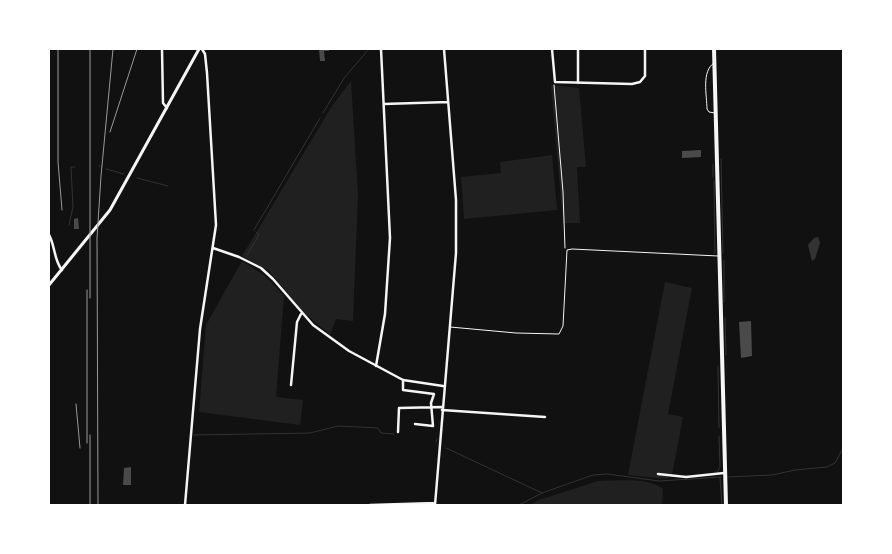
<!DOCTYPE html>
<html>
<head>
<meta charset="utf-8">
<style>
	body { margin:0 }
	#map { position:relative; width:892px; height:554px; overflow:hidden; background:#111; font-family:"Varela Round",sans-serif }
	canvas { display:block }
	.frame { position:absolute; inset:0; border:50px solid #fff; pointer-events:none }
</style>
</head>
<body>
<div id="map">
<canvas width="892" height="554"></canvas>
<div class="frame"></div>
</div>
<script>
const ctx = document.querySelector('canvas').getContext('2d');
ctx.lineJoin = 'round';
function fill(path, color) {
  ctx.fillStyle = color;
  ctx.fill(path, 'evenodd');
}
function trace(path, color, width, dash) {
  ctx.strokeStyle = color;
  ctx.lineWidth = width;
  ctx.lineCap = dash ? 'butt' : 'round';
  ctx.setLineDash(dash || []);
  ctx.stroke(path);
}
const green = new Path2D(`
	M351,81L358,194L353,321L336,319L330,335L302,311L269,271L242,256L332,106Z
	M551,85L579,88L586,167H577L580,223H563Z
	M552,155L557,210L464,219L461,177L501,173L500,162Z
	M242,261L265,276L284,296L276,397L303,400L300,425L199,412L206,325Z
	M665,282L692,288L668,414L683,417L672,475L666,479L628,475Z
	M598,481C617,481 648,477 663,489L662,505H529L539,500Z`);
const water = new Path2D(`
	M818,237L820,243L815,259L812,261L808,245L814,238Z`);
const stream = new Path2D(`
	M323,113L344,78L369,49
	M721,159L723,253
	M713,164V177
	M99,166H100
	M106,169L124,174
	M137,178L168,186
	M714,181L715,253
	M69,225L73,207L71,167H75
	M254,230L320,118
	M247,255L259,235L256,232
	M724,260V302
	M725,317L726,355
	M718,366L719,428
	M194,435L310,433L338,426L378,428L381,433L394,434
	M436,442L437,439
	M446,448L542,493
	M717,472L720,467L719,436
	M727,477L772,475L795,470L827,467L835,463L843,448
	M720,478L722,505
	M519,505L542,493L593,475L607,474L659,481L721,477`);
const building = new Path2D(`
	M319,49H329V51H324L325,61H320Z
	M701,150V157L682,158V151Z
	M78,218L79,229H74V219Z
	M751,321L752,356L741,358L739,322Z
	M131,467V485H123L124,468Z`);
const path = new Path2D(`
	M554,85L563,192L565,248`);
const service = new Path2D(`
	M714,63C701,71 707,96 707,109L709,112L715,113
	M450,327L516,333L559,334L563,326L567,250L572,249L718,256`);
const minor = new Path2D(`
	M162,49L163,103L167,108
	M552,49L555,82L632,84L640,82L645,76V49
	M578,49V83
	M384,104L448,102
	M49,235C55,245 54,261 62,270
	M213,248L239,257L261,268L273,279L313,325L349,351L403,380L443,386
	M376,366L385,314L390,238L381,49
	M403,380V390L434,394L431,403L433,426L415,424
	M291,385L297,322L301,314
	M442,410L545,417
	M398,432L399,408L442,407
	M658,474L686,477L724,473
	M185,505L200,329L216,225L207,73L205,54L202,49
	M370,505L435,503
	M435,505L456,253V200L444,49`);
const tertiary = new Path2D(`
	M49,285L110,210L199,49`);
const primary = new Path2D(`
	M714,49L726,505`);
const rail = new Path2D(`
	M58,49V162L62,210
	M90,49V298
	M110,132L137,49
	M87,290V443
	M76,404L80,448
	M90,505V435
	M98,505L97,238L101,176L113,49`);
fill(green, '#202020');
fill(water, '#333');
trace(stream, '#333', 1);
fill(building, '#4a4a4a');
trace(path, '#f5f5f5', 1);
trace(service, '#f5f5f5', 1);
trace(minor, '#f5f5f5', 2.5);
trace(tertiary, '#f5f5f5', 3);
trace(primary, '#f5f5f5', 4);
trace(rail, '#9a9a9a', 1);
</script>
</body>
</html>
